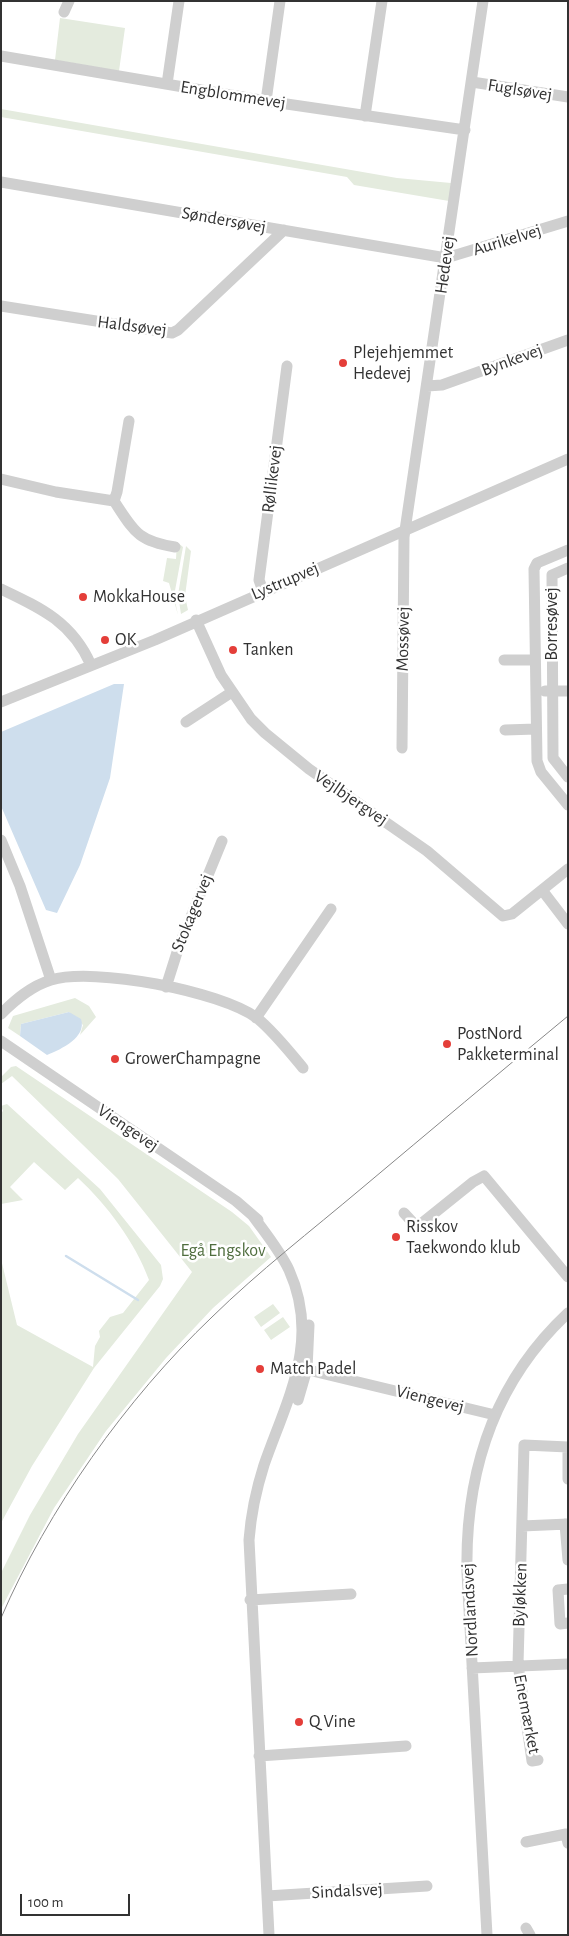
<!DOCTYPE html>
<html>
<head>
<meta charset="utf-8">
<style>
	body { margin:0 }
	#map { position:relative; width:569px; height:1936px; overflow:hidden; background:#fff; font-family:"Alegreya Sans",sans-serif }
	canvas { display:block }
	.frame { position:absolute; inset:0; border:2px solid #323232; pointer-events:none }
	.scale { position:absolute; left:20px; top:1894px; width:110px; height:22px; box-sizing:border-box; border:2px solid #323232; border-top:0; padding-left:6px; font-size:15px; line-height:18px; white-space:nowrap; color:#323232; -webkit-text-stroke:4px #fff; paint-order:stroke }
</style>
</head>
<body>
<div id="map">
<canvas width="569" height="1936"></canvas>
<div class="frame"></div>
<div class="scale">100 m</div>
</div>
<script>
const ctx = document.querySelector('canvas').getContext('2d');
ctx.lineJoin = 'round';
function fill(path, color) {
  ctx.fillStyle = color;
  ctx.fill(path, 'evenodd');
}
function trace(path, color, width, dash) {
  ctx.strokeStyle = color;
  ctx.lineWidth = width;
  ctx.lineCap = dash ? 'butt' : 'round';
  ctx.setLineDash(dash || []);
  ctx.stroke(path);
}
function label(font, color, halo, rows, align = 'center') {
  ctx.font = font + ' "Alegreya Sans",sans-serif';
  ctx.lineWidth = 5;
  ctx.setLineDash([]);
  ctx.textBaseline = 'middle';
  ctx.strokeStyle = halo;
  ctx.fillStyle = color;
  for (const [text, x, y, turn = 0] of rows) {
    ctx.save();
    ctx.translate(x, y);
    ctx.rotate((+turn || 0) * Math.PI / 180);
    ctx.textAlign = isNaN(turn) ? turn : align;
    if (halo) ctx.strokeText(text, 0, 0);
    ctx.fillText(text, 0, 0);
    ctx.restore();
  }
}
const green = new Path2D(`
	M60,18L125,28L119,71L55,60Z
	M1,109L397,178L451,183L449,201L354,185L347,177L1,117Z
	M177,542L183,547L174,596L178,615L169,583L163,581L167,558L176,559Z
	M186,546L191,551L185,596L188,610L181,614L178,595Z
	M75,998L89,1006L96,1017L80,1035L83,1025L69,1012L21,1024L20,1036L8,1028L13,1016Z
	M16,1066L232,1212L249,1226L271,1257L213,1308L166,1358L106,1431L54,1508L1,1609V1573L30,1515L78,1434L192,1272L118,1179L12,1076L1,1084V1077L11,1067Z
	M7,1104L100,1189L161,1265L163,1279L160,1286L94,1368L32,1466L1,1523V1259L17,1325L93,1367L95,1346L100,1337L99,1331L110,1317L123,1313L149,1280C135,1242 107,1205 78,1178L65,1190L34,1162L10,1187L23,1200L1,1204V1113L3,1111L1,1106Z
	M273,1304L280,1313L261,1327L254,1317Z
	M283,1317L290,1327L271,1340L264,1330Z`);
const water = new Path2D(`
	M114,684H124L110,778L80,865L57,913L46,910L1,806V732Z
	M69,1012L81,1019C87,1037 62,1049 47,1055L20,1036L21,1024Z`);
const stream = new Path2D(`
	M66,1256L138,1300`);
const minor = new Path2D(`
	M64,12L69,1
	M1,56L266,101L465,130
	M472,82L568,97
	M167,84L179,1
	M266,101L280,1
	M365,116L382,1
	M1,182L446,258L568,221
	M1,306L172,333L178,330L284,230
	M427,386L442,385L568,340
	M129,421L117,492L114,501C134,531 137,541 175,547
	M1,479L56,492L114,501
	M568,550L537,563L534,569L537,761L541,772L568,805
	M568,568L552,575L553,758L568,777
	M1,589C41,608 72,622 91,665
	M263,591L259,580L287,366
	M196,620L221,675L251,719L265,733L309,769L427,851L503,916L512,914L568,869
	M504,660H535
	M545,691H568
	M1,702L155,640L568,459
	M186,722L232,692
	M505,730L536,729
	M402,748L404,537L483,1
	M1,840L20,886L51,980
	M542,890L568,924
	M166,987L179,946L222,841
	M1,1014C15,1000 31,986 51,980C94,967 220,991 257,1018C274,1032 289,1051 303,1068
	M256,1018L331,909
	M1,1041L236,1201L258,1220
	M404,1213L417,1227L473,1182L484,1176L568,1277
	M253,1216C266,1234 280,1251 289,1270C321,1341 287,1399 264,1465C256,1490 251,1514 249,1540L269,1935
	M300,1368L495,1415
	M298,1400L307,1369L309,1325
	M568,1450V1479
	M565,1524L568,1560
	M522,1526L568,1524
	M568,1589L558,1590L560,1624L568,1623
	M250,1600L351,1594
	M472,1668L568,1664
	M259,1756L406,1746
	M538,1760L532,1761L518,1664L524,1445L568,1447
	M526,1842L566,1834L568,1843
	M267,1896L427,1886
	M526,1928L530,1935
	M487,1935L467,1573C465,1473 493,1383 568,1313`);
const tram = new Path2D(`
	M1,1618C48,1509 126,1399 212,1317C259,1271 311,1231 362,1188C430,1131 499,1073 568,1016`);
const markers = [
	[343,363,5,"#e43e39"],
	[83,597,5,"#e43e39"],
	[105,640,5,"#e43e39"],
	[233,650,5,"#e43e39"],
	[447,1044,5,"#e43e39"],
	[115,1059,5,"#e43e39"],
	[396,1237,5,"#e43e39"],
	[260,1369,5,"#e43e39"],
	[299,1722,5,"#e43e39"]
];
const streetNames = [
	["Fuglsøvej",520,90,9],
	["Engblommevej",233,95,9],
	["Søndersøvej",224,220,10],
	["Aurikelvej",507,240,-17],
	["Hedevej",445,265,-82],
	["Haldsøvej",132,326,7],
	["Bynkevej",512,360,-20],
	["Røllikevej",272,479,-83],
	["Lystrupvej",285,581,-23],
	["Borresøvej",552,624,-90],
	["Mossøvej",403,639,-89],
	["Vejlbjergvej",351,798,34],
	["Stokagervej",192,913,-68],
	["Viengevej",128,1128,34],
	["Viengevej",430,1399,14],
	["Byløkken",520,1595,-88],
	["Nordlandsvej",470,1610,-93],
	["Enemærket",527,1714,79],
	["Sindalsvej",347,1891,-3]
];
const poiNames = [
	["Plejehjemmet",353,353],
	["Hedevej",353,374],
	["MokkaHouse",93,597],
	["OK",115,640],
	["Tanken",243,650],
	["PostNord",457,1034],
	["Pakketerminal",457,1055],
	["GrowerChampagne",125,1059],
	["Risskov",406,1227],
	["Taekwondo klub",406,1248],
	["Match Padel",270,1369],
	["Q Vine",309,1722]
];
const parkNames = [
	["Egå Engskov",223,1251]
];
fill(green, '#e4ebde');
fill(water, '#cedeed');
trace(stream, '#cedeed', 2.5);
trace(minor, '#cfcfcf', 11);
trace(tram, '#878787', 1);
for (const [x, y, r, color] of markers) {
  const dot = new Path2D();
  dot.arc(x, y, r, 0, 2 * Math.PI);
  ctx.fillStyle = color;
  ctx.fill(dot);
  trace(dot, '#fff', 2);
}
label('18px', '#323232', '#fff', streetNames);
label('18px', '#323232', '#fff', poiNames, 'left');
label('18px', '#506e3f', '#fff', parkNames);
</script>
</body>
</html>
